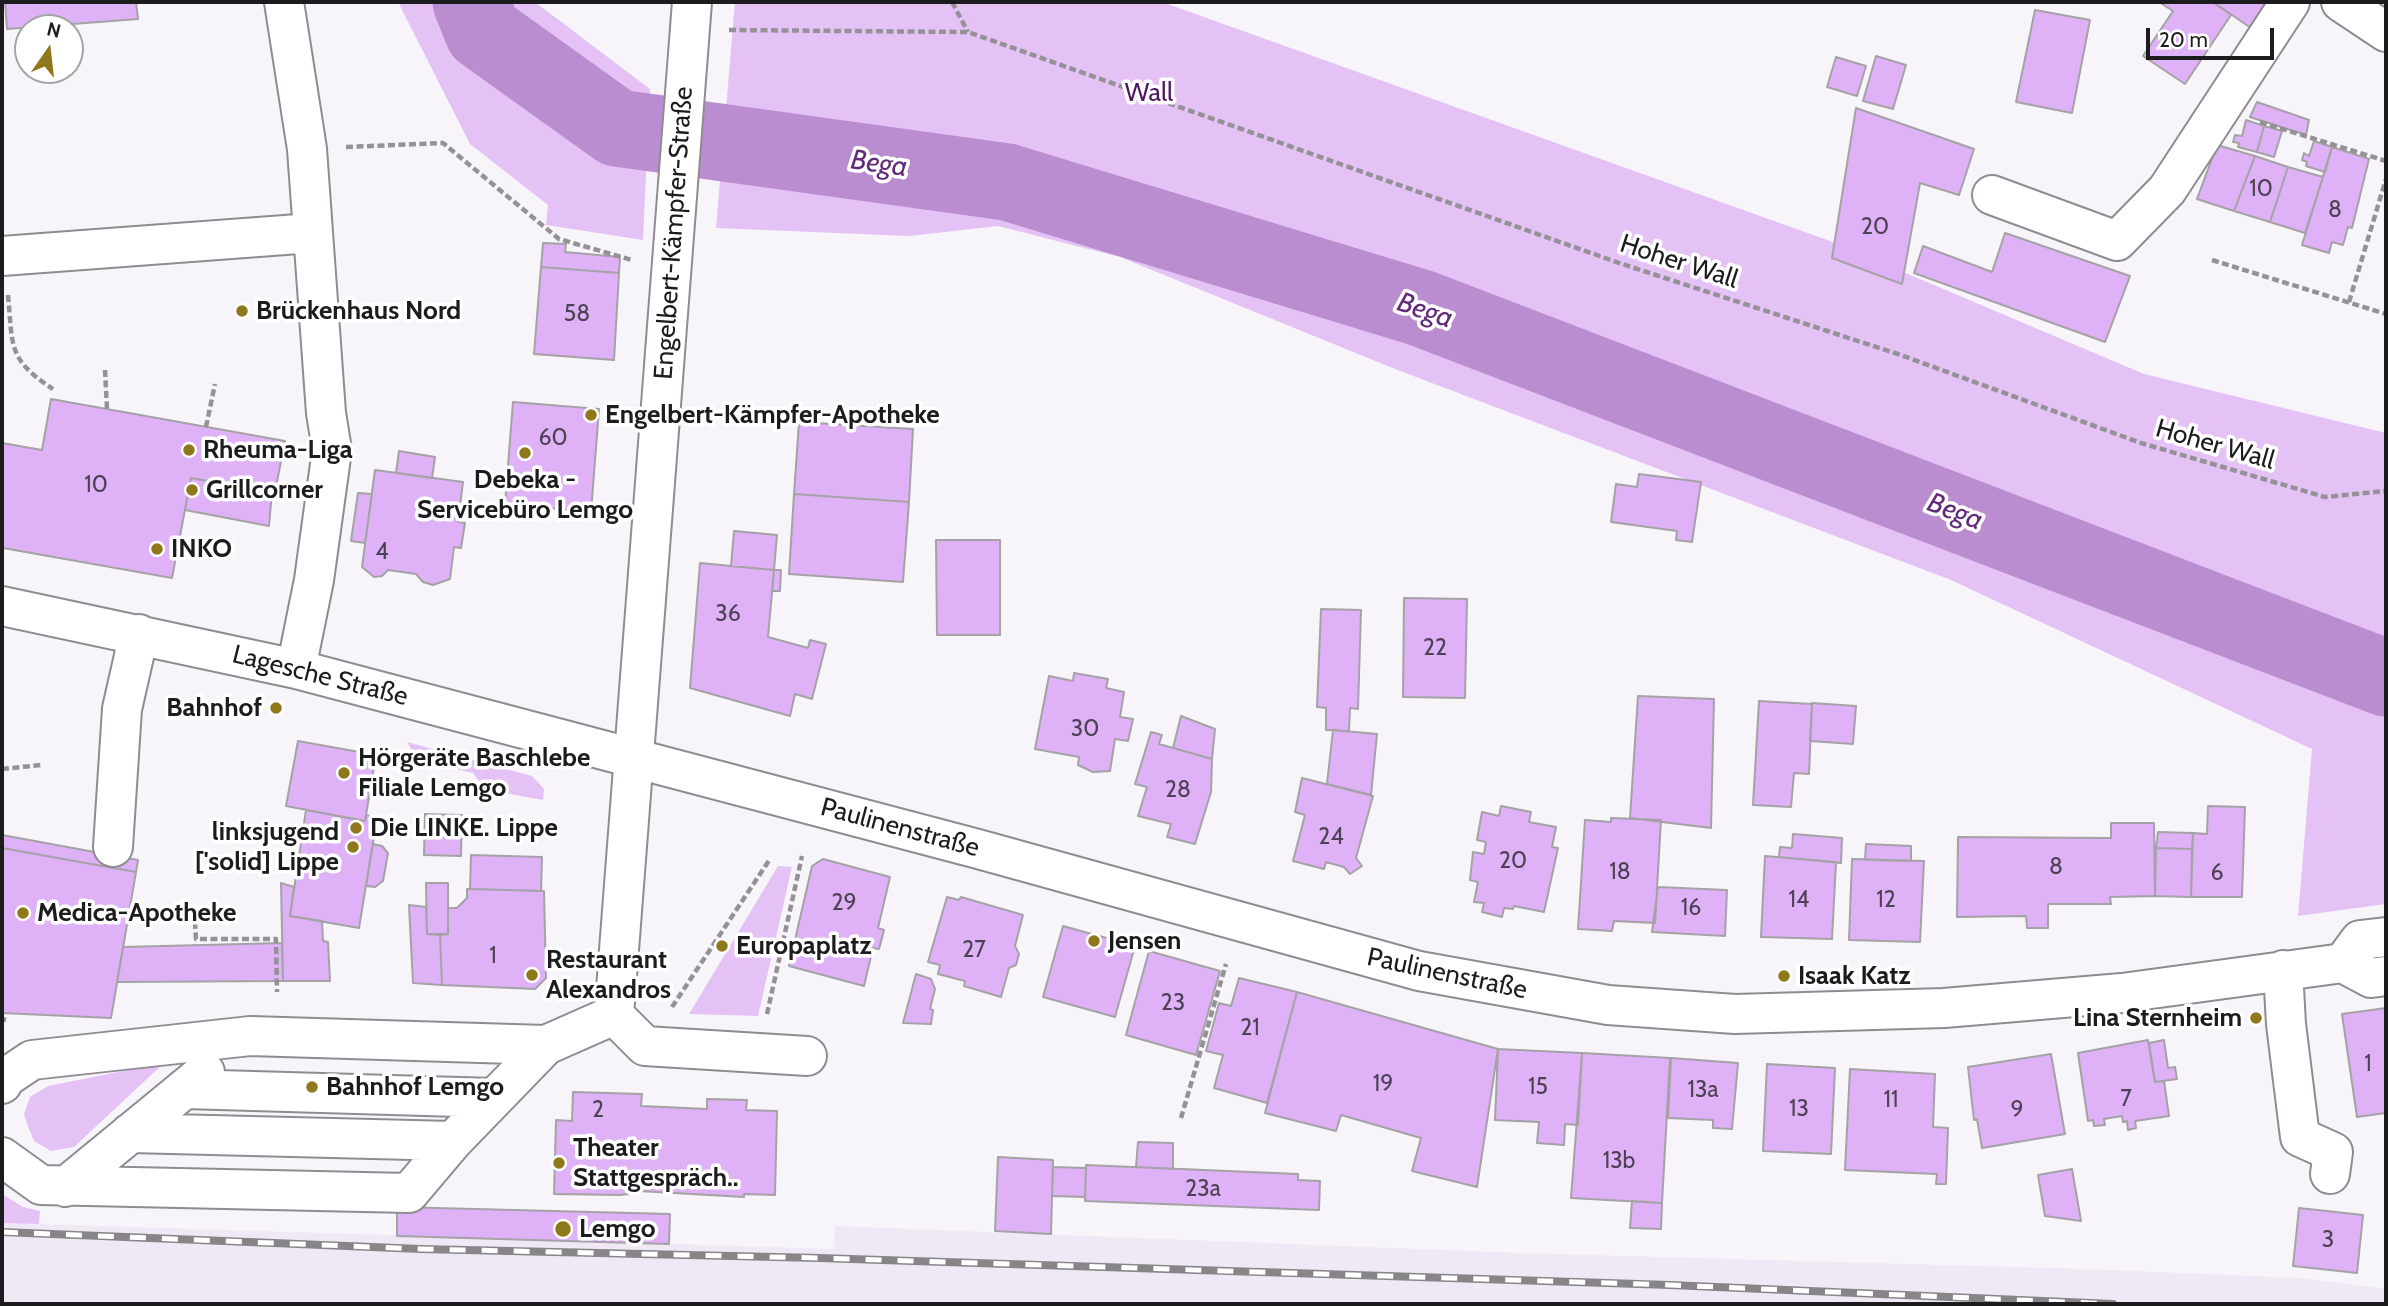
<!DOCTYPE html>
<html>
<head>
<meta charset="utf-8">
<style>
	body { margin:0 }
	#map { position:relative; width:2388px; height:1306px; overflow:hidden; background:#f8f5fa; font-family:Cabin,sans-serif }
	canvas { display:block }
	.frame { position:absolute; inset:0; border:4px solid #1c1b1d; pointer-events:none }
	.north { position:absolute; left:14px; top:14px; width:70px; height:70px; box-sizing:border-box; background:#fff; border:2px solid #a4a4a5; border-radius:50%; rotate:14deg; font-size:19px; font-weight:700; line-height:28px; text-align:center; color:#1c1b1d }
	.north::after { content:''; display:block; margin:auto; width:24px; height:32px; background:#8f771c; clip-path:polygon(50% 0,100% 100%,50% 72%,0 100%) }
	.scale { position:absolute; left:2146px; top:28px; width:128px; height:32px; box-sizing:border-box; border:4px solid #1c1b1d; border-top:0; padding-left:9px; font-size:21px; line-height:24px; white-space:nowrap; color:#1c1b1d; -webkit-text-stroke:5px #fff; paint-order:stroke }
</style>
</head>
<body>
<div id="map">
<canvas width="2388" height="1306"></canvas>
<div class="frame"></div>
<div class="north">N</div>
<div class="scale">20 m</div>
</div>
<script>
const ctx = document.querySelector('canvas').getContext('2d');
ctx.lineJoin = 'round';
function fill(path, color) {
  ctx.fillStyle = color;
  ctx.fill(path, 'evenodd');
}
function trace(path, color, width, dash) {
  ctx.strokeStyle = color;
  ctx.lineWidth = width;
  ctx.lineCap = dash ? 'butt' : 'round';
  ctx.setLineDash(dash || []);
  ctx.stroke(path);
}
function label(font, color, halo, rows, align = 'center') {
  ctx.font = font + ' Cabin,sans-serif';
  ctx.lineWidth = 7;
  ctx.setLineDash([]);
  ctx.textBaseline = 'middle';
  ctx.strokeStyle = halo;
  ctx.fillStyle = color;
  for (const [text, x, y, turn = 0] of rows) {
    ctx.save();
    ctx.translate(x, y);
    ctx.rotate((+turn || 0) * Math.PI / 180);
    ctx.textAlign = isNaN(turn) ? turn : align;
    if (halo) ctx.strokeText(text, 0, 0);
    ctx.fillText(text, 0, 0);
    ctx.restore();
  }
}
const built = new Path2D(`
	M2,1223L834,1249L835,1226L1520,1253L2086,1269L2301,1278L2386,1289V1304H2Z`);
const green = new Path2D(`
	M398,2H535L650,89L643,240L546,225L548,205L470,144Z
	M735,2H1162L1830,241L2144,374L2386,433V904L2298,916L2312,749L1951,580L1395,369L1120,257L998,226L909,236L716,228Z
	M407,742L532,776L544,789L543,800L510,794H488L473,773L417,760Z
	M778,866L792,867L758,1016L689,1014Z
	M164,1063L74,1147L51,1151L34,1141L29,1129L24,1114L30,1097L48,1086Z
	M2,1194L23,1207L40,1211L39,1224L2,1223Z`);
const river = new Path2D(`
	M471,2L483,32L617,128L1007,182L1421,308L2386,678`);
const building = new Path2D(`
	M5,2H136L138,19L7,29Z
	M2159,2H2213L2231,15L2185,84L2143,56L2173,11Z
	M2213,2H2268L2251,28Z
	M2035,10L2090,20L2072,113L2016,102Z
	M1876,56L1906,65L1893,109L1863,101Z
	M1836,57L1866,66L1857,96L1827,87Z
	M2257,102L2309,120L2306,135L2250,117Z
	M1856,108L1974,149L1959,195L1920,183L1902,284L1832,258Z
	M2246,120L2264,126L2257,152L2238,147L2239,143L2233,142L2235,135L2242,136Z
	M2264,126L2282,131L2274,157L2257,152Z
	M2314,141L2332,147L2325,172L2306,166L2307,162L2302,160L2304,153L2309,156Z
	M2217,145L2255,156L2234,211L2197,199Z
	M2332,147L2369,159L2352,228L2348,227L2343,245L2332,242L2329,253L2302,245Z
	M2255,156L2288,167L2270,222L2234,211Z
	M2288,167L2323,177L2305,233L2270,222Z
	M2005,233L2130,276L2105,342L1914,273L1923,246L1992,272Z
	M543,243L566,244L565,252L620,257L619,273L541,267Z
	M541,267L619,273L614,360L534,354Z
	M51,399L285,441L274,497L272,492L191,478L172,578L3,548L2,443L42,450Z
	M513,402L599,409L591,512L505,504Z
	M799,422L913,429L909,502L794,494Z
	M399,451L435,457L432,478L396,473Z
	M375,470L463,482L458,522L465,523L461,548L454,547L450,579L433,585L423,582L416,574L388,570L382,576L374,577L362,567Z
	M1639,474L1701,482L1692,542L1676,540L1677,531L1611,522L1616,484L1637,487Z
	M191,478L272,492L269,526L185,510Z
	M358,493L372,494L365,543L351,541Z
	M794,494L909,502L903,582L789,574Z
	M734,531L777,535L774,570L731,566Z
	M936,540H1000V635H937Z
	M700,563L774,570L768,637L808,648L810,640L826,644L812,699L795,694L790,716L690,688Z
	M774,570H781L780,591H772Z
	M1404,598L1467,599L1465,698L1403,697Z
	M1321,609L1361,610L1358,709L1350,708L1349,731L1326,730V708L1317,707Z
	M1074,673L1108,679L1106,688L1124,692L1120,717L1133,719L1128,741L1115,739L1110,771L1093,772L1078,765L1079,757L1035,749L1049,676L1073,681Z
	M1638,696L1714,699L1711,828L1630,818Z
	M1759,701L1812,704L1809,774L1794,773L1791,807L1753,805Z
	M1812,703L1856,706L1853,744L1810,741Z
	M1181,716L1215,729L1212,759L1173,748Z
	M1333,730L1377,734L1371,795L1327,784Z
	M1151,732L1162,735L1159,744L1212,759L1211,792L1195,844L1167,837L1171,824L1138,816L1147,787L1135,784Z
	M298,741L376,755L365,821L286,806Z
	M1302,778L1373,796L1356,858L1362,866L1350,874L1344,867L1326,862L1324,869L1293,861L1305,815L1295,812Z
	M1501,806L1531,812L1529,822L1556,827L1552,847L1558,848L1544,912L1514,906L1513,909L1504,908L1502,917L1482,912L1484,903L1474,902L1478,882L1470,880L1473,852L1484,854L1486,842L1477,840L1482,812L1499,816Z
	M2208,806L2245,807L2242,897H2191L2193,833L2207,834Z
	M306,810L365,821L366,815L377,818L359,928L290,916Z
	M425,814L462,815L461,856L424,855Z
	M1611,818L1661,820L1655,923L1614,921L1612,931L1578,929L1585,820L1611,822Z
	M2111,823H2154L2155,896L2110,897L2111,904H2048V928H2027L2026,916L1957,917L1958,837L2111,838Z
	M2158,832L2193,833L2192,849L2156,848Z
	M1793,834L1842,838L1841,863L1779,857L1780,847L1792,848Z
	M2,835L138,860L136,872L2,848Z
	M373,844L382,846L388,853L383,881L375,887L366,886Z
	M1866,844L1911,846V861L1865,860Z
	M2,848L136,872L111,1018L2,1013Z
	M2156,848L2192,849L2191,897L2155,896Z
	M471,855L542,857L541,891L470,889Z
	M1765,856L1836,862L1832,939L1761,937Z
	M823,859L890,877L878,928L884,930L879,949L873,948L864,986L789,966L812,866Z
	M1852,859L1924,861L1920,942L1849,940Z
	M281,883L294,887L290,916L322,921L323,941L328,942L330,981H283Z
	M426,883H448V934H427Z
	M1658,887L1727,890L1725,936L1652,932Z
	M467,889L544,891L546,978L535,989L442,985L440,935L448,934V908H457L467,898Z
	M947,897L959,900L961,897L1023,915L1015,946L1019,954L1016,965L1009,968L1001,997L964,986L965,981L938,974L940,965L928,962Z
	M409,905L426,907L427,934L440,935L442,985L413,983Z
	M1063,926L1135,946L1115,1017L1043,997Z
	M282,943L283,981L117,982L123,947Z
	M1149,951L1220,971L1196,1055L1126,1035Z
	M916,974L931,979L935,989L930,1009L933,1010L931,1024L903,1023Z
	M1239,978L1297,992L1267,1103L1214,1088L1223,1055L1206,1051L1219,1003L1231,1006Z
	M1297,992L1498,1049L1477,1187L1412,1171L1421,1138L1341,1115L1336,1131L1265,1113Z
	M2386,1008V1113L2357,1117L2342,1014Z
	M2148,1040L2155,1082L2164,1081L2169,1116L2135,1121L2136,1128L2128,1130L2127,1121L2123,1122L2122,1116L2104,1119L2105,1125L2094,1126L2093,1120L2088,1121L2078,1053Z
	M2164,1040L2168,1068L2175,1067L2177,1079L2155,1082L2149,1043Z
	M1498,1049L1582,1053L1578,1125L1565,1124L1564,1145L1537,1143L1539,1122L1495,1120Z
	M1582,1053L1670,1058L1662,1203L1571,1198Z
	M2051,1054L2065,1134L1982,1148L1977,1119L1974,1120L1968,1067Z
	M1671,1058L1738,1063L1732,1129L1713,1128V1120L1668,1118Z
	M1767,1064L1835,1068L1831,1154L1763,1151Z
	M1850,1069L1935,1074L1933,1127L1948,1128L1946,1184H1936L1937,1174L1845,1170Z
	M573,1092L642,1094L641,1106L707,1109V1099L747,1100L746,1110L777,1111L775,1195L744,1194V1197L639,1191V1193L620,1195L554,1194L556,1120L572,1121Z
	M1138,1142L1173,1143V1169L1136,1167Z
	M998,1157L1053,1160L1051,1234L995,1231Z
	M1086,1165L1298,1174V1180L1320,1181L1319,1210L1085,1201Z
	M1053,1167L1086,1168L1085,1197L1052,1196Z
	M2072,1169L2081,1221L2045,1216L2038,1175Z
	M1632,1201L1662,1203L1661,1229L1630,1228Z
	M397,1207L670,1214L669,1244L397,1236Z
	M2299,1208L2363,1215L2357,1273L2293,1266Z`);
const path = new Path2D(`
	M952,2L968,32
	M729,30L968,32L1622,264L1898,354L2141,443L2325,497L2386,491
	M2260,122L2386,161
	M346,147L443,143L559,239L632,260
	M2212,260L2386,314
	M8,295C13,346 7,359 53,389
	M2349,302L2386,179
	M105,370L107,409
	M206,427L215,384
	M2,769L41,765
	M195,922L196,939H276L277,992
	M672,1007L770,859
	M767,1014L802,856
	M2,1019L6,1020
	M1181,1118L1226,964`);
const minor = new Path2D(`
	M284,2L307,149L326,413L332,450L314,580L296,669
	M692,2L614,1015L645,1046L807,1056
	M2341,2L2386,32
	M1992,195L2117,241L2167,190L2290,2
	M2,256L312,233
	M2,606L296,669L978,849L1419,971L1608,1005L1735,1014L1944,1008L2122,993L2343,963L2371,978L2386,976
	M113,847L122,709L139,634
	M2343,963L2360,940L2386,937
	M2283,970L2286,1024L2300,1137L2333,1152L2330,1174
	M2,1084L5,1078L32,1060L250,1036L546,1045
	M184,1089L494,1098
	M130,1133L453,1141
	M2,1157L41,1185L409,1193L453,1141L546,1045L614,1015
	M65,1187L205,1072`);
const rail = new Path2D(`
	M2,1232L421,1249L819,1258L1670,1285L2113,1304`);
const markers = [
	[242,311,7,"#8f771c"],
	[591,415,7,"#8f771c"],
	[189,450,7,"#8f771c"],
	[525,453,7,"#8f771c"],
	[192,490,7,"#8f771c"],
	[157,549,7,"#8f771c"],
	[276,708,7,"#8f771c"],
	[344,773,7,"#8f771c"],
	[356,828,7,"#8f771c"],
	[353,847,7,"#8f771c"],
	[23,913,7,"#8f771c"],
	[1094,941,7,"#8f771c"],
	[722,946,7,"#8f771c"],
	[532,975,7,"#8f771c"],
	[1784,976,7,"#8f771c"],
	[2256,1018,7,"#8f771c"],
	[312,1087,7,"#8f771c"],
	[559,1163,7,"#8f771c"],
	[563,1229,9,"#8f771c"]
];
const numberNames = [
	["10",2261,189],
	["8",2335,210],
	["20",1875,227],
	["58",577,314],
	["60",553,438],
	["10",96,485],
	["4",382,552],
	["36",728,614],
	["22",1435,648],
	["30",1085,729],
	["28",1178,790],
	["24",1331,837],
	["20",1513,861],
	["8",2056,867],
	["18",1620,872],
	["6",2217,873],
	["14",1799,900],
	["12",1886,900],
	["29",844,903],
	["16",1691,908],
	["27",974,950],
	["1",493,956],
	["23",1173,1003],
	["21",1250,1028],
	["1",2368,1064],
	["19",1383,1084],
	["15",1538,1087],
	["13a",1703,1090],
	["7",2126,1099],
	["11",1891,1100],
	["13",1799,1109],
	["2",598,1110],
	["9",2017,1110],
	["13b",1619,1161],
	["23a",1203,1189],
	["3",2328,1240]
];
const parkNames = [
	["Wall",1149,93]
];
const streetNames = [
	["Engelbert-Kämpfer-Straße",674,233,-86],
	["Hoher Wall",1679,262,18],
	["Hoher Wall",2215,445,16],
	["Lagesche Straße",320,676,14],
	["Paulinenstraße",900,828,15],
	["Paulinenstraße",1447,974,12]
];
const poiNames = [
	["Brückenhaus Nord",256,311],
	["Engelbert-Kämpfer-Apotheke",605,415],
	["Rheuma-Liga",203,450],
	["Debeka -",525,480,"center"],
	["Servicebüro Lemgo",525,510,"center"],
	["Grillcorner",206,490],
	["INKO",171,549],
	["Bahnhof",262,708,"right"],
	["Hörgeräte Baschlebe",358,758],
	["Filiale Lemgo",358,788],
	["Die LINKE. Lippe",370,828],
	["linksjugend",339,832,"right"],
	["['solid] Lippe",339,862,"right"],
	["Medica-Apotheke",37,913],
	["Jensen",1108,941],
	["Europaplatz",736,946],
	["Restaurant",546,960],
	["Alexandros",546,990],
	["Isaak Katz",1798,976],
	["Lina Sternheim",2242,1018,"right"],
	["Bahnhof Lemgo",326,1087],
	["Theater",573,1148],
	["Stattgespräch..",573,1178],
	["Lemgo",579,1229]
];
const waterNames = [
	["Bega",879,164,8],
	["Bega",1425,311,19],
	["Bega",1955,512,21]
];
fill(built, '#f0e8f4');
fill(green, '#e4c2f6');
trace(river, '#b98dd0', 77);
fill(building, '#dfb2f7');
trace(building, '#a5a2a6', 2);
trace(minor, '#8f8c91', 42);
trace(path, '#949296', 4.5, [7, 3.5]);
trace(minor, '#fff', 38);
trace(rail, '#878588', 8);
trace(rail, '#fff', 5, [16]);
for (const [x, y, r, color] of markers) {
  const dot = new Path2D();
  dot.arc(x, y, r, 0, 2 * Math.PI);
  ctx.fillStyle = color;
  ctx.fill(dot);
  trace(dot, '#fff', 2.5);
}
label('23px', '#4d4154', null, numberNames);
label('26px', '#4f1667', '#fff', parkNames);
label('26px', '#1c1b1d', '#fff', streetNames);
label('bold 26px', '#1c1b1d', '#fff', poiNames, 'left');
label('italic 28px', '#612a7a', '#fff', waterNames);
</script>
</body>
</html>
